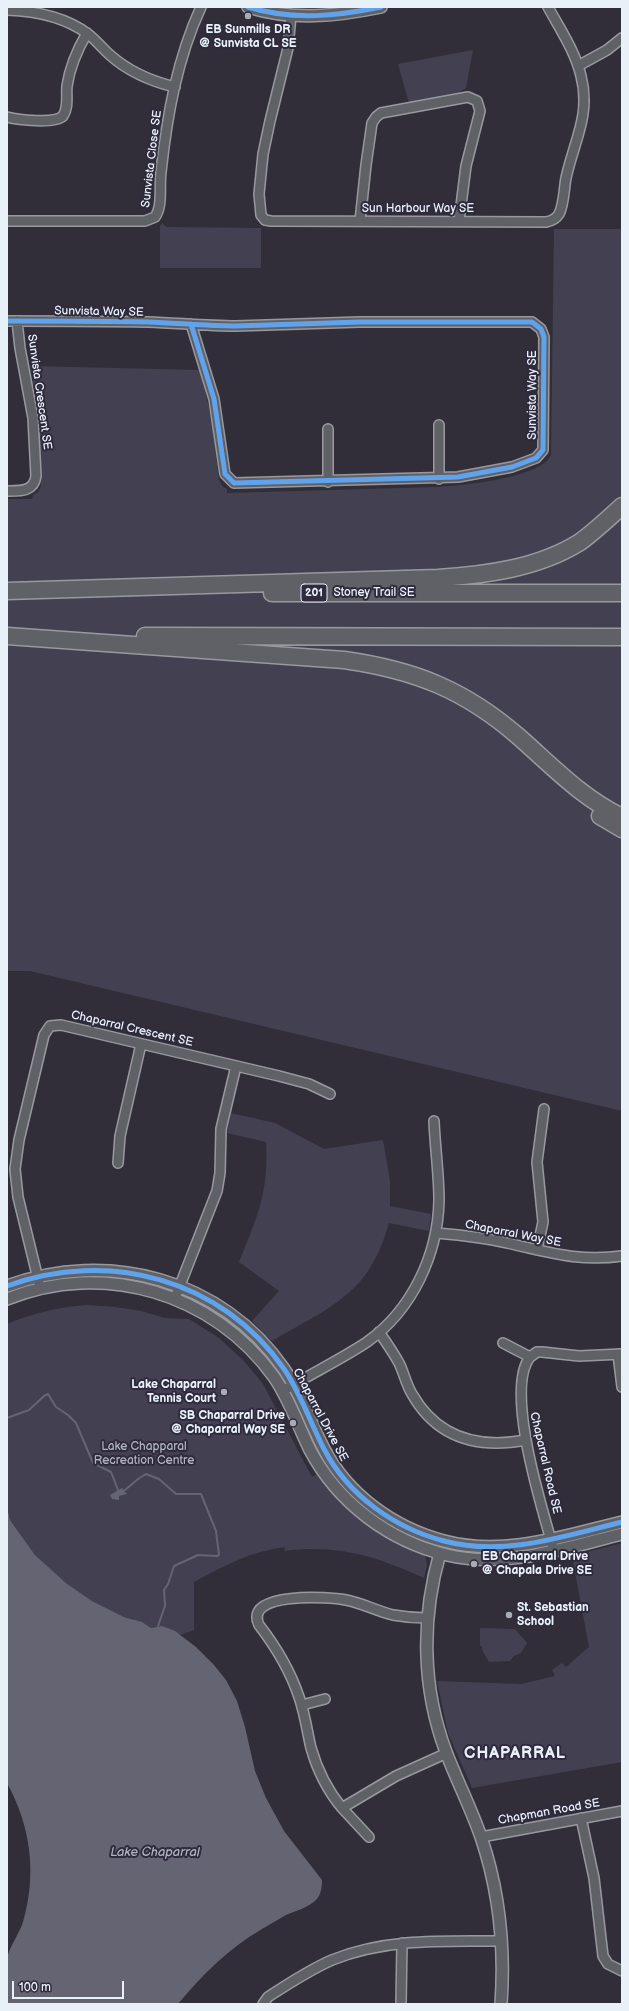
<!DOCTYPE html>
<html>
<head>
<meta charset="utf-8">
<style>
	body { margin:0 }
	#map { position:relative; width:629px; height:2011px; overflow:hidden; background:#312e39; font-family:"Balsamiq Sans",sans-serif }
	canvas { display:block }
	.frame { position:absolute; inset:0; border:8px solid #e8f1f8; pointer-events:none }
	.scale { position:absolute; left:12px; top:1981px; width:112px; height:18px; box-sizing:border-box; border:2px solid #e8f1f8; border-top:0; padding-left:5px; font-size:12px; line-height:14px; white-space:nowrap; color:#e8f1f8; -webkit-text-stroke:3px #2f2a3d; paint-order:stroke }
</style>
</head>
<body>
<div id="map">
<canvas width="629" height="2011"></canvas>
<div class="frame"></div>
<div class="scale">100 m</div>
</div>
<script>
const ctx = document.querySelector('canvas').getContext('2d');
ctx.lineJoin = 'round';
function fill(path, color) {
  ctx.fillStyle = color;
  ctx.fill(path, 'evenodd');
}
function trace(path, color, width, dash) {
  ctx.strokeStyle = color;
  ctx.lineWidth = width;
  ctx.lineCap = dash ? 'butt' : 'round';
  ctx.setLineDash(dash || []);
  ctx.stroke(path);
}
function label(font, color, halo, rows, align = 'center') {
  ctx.font = font + ' "Balsamiq Sans",sans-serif';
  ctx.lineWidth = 4;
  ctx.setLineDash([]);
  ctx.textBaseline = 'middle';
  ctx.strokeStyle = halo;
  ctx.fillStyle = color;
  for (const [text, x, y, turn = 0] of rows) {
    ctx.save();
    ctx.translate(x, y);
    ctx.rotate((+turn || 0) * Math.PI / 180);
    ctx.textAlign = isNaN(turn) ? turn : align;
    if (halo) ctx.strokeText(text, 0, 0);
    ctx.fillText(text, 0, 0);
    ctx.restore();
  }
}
const green = new Path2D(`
	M473,50L466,88L458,93L409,103L398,64Z
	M162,223L166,227L261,228V268H160V226Z
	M554,229H622V1111L30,971H7V499H32L33,495L38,492L41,486L39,427L30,366L200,370L211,416L219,480L223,487L227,489V493L436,487C460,486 541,478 551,455Z
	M231,1113L275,1123L324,1149L383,1140L390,1181V1206L431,1214L429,1231L389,1223C384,1240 378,1256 368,1271C346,1304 305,1321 272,1341L252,1321L279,1291L239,1262C257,1218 269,1191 266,1142L227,1133Z
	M87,1305L115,1307L141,1311L165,1318L189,1319L219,1338L244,1361L263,1384L312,1477L319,1473L323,1479L425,1555L427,1565L424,1578C376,1556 337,1544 284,1551L285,1547C252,1551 223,1566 194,1582V1630L180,1635L162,1626L151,1628L133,1619L124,1617L92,1601L66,1583L35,1555L10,1520L7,1506V1324C33,1313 59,1307 87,1305Z
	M622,1543V1762L472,1788L448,1733L437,1681L521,1684L555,1676L552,1670L562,1663L566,1667L589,1647L572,1556Z
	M480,1628L515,1629L527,1643L521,1653L514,1656L510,1661L489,1662L482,1650V1646H480Z`);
const water = new Path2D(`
	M122,1488L127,1494L119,1496V1500L112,1499L110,1495Z
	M7,1506L10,1520L35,1555L66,1583L92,1601L124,1617L142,1622L151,1628L162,1626L175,1631L196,1647L214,1665L226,1680L237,1701L245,1727L255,1771L266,1798L284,1831L322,1880C322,1887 321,1895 316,1900C307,1908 296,1911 286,1915C278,1920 270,1924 262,1929C229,1948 202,1975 178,2004H7C7,1990 4,1972 7,1958C10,1946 19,1934 23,1922C37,1874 31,1827 7,1783Z`);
const stream = new Path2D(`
	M7,1418L29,1410L44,1396L48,1394L56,1407L68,1415L76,1423L93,1463L111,1472L118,1490
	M125,1490L138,1479L146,1474L159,1479L176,1494H201L216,1531L219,1555L217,1556L198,1555L174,1566L168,1584L164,1590L165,1606L158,1626`);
const minor = new Path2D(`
	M7,10C35,11 64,16 88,34C96,40 102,48 110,55C129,72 150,81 175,87
	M291,15L288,48L270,121L263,154L259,194L261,215L265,220L271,221L546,222C552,221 556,219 559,214C564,205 564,188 566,178C574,141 591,115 581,76C575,51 560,29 548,7
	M578,66L607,50L622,38
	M7,117C18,120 55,124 63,116C69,107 66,96 67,86C70,66 77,50 87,33
	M7,221H145L155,217C163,206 159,186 161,172C167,116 177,59 201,7
	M360,221L366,165L372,123L376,117L381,113L468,97L477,101L480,111L466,166L459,221
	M7,321C54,321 101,321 148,322C177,323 207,326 236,326L360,322H532L541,329L544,337L543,450L536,458L512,467L458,477L234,483L225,474L214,399L191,324
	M439,425V479
	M328,429V482
	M7,491C20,491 34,492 36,476L33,418L20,348L17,321
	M118,1163L120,1136L141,1044
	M436,1233C460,1235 483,1237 507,1243C549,1252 578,1262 622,1256
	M537,1250L543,1222L537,1162L544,1109
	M39,1283L18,1197L15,1169L19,1140L44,1035L50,1026L61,1025L279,1076L309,1084L330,1094
	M175,1298L217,1191L220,1173L221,1129L236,1066
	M379,1332C386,1342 393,1352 399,1363C404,1373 406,1384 412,1394C437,1438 478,1449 526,1440
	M503,1343L530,1357L537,1352H542L579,1356L622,1354
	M618,1354L622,1387
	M530,1357C504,1390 543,1511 554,1551
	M283,1391C310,1374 340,1360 367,1342C412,1310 438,1255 439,1200C439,1174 435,1147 434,1121
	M427,1618C416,1618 404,1617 393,1615C377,1611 362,1603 346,1600C330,1597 243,1591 259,1625C276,1647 290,1670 299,1697C305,1714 307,1731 311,1748C317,1769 328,1791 342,1808L396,1776L447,1753
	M302,1705L325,1699
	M342,1808L369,1837
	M581,1818L594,1878L603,1956L608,1964L622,1971
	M481,1837L622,1811
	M263,2004L268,1997C288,1984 309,1970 332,1960C386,1938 444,1941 501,1941
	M401,2004L402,1943`);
const tertiary = new Path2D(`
	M248,7C293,21 337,16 381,7
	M7,1286C108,1249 222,1279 284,1369C301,1394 310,1422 324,1449C348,1495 394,1528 444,1541C504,1557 564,1536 622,1522
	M7,1299C103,1260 214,1293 274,1377C290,1400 298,1426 310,1450C338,1503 389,1541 447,1555C506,1569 565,1548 622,1534
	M440,1553C421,1619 422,1688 446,1752C457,1781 471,1808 481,1837C499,1890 505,1948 501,2004`);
const motorway = new Path2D(`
	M7,591L438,578C486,575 539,568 580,542C594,532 609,518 622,506
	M272,593H622
	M7,636L344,660C415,670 465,690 519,737C552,766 582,798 622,817
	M145,636L622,637
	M600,816L622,829`);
const cycleway = new Path2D(`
	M248,7C293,21 337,16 381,7
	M7,321C54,321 101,321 148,322C177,323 207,326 236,326L360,322H532L541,329L544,337L543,450L536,458L512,467L458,477L234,483L225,474L214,399L191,324
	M7,1286C108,1249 222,1279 284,1369C301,1394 310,1422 324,1449C348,1495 394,1528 444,1541C504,1557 564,1536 622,1522`);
const markers = [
	[248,16,4,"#a8adb5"],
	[224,1392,4,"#a8adb5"],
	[293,1423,4,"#a8adb5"],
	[474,1564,4,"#a8adb5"],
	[509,1615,4,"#a8adb5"]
];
const shields = [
	[314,593,26]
];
const shieldNames = [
	["201",314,593]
];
const poiNames = [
	["EB Sunmills DR",248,30,"center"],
	["@ Sunvista CL SE",248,44,"center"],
	["Lake Chaparral",216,1385],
	["Tennis Court",216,1399],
	["SB Chaparral Drive",285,1416],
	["@ Chaparral Way SE",285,1430],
	["EB Chaparral Drive",482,1557,"left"],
	["@ Chapala Drive SE",482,1571,"left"],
	["St. Sebastian",517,1608,"left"],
	["School",517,1622,"left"]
];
const streetNames = [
	["Sunvista Close SE",152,159,-83],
	["Sun Harbour Way SE",418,209],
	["Sunvista Way SE",99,312,1],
	["Sunvista Crescent SE",39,392,82],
	["Sunvista Way SE",533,395,-90],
	["Stoney Trail SE",374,593],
	["Chaparral Crescent SE",132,1029,13],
	["Chaparral Way SE",513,1234,11],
	["Chaparral Drive SE",320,1415,62],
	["Chaparral Road SE",545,1463,77],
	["Chapman Road SE",549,1812,-10]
];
const parkNames = [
	["Lake Chapparal",144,1447],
	["Recreation Centre",144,1461]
];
const waterNames = [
	["Lake Chaparral",155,1853]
];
const districtNames = [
	["CHAPARRAL",515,1754]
];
fill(green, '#434151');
fill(water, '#646472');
trace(stream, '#646472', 2);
trace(minor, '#98999f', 12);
trace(tertiary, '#98999f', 14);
trace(motorway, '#98999f', 19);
trace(minor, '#606067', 9);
trace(tertiary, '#606067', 11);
trace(motorway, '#606067', 16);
trace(cycleway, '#60a3ed', 5);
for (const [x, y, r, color] of markers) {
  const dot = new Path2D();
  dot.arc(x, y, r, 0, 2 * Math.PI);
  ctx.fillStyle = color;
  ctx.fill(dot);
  trace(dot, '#2f2a3d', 1.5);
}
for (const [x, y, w] of shields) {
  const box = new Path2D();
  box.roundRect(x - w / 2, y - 9, w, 18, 3);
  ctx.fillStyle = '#2f2a3d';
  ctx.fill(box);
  trace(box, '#e8f1f8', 1);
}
label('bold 11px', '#e8f1f8', null, shieldNames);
label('bold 12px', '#e8f1f8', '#2f2a3d', poiNames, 'right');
label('12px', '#e8f1f8', '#2f2a3d', streetNames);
label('12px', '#afb4bf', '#2f2a3d', parkNames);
label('italic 13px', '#afb4be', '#2f2a3d', waterNames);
ctx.letterSpacing = '1px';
label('bold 16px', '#e8f1f8', '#2f2a3d', districtNames);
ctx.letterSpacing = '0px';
</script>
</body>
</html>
